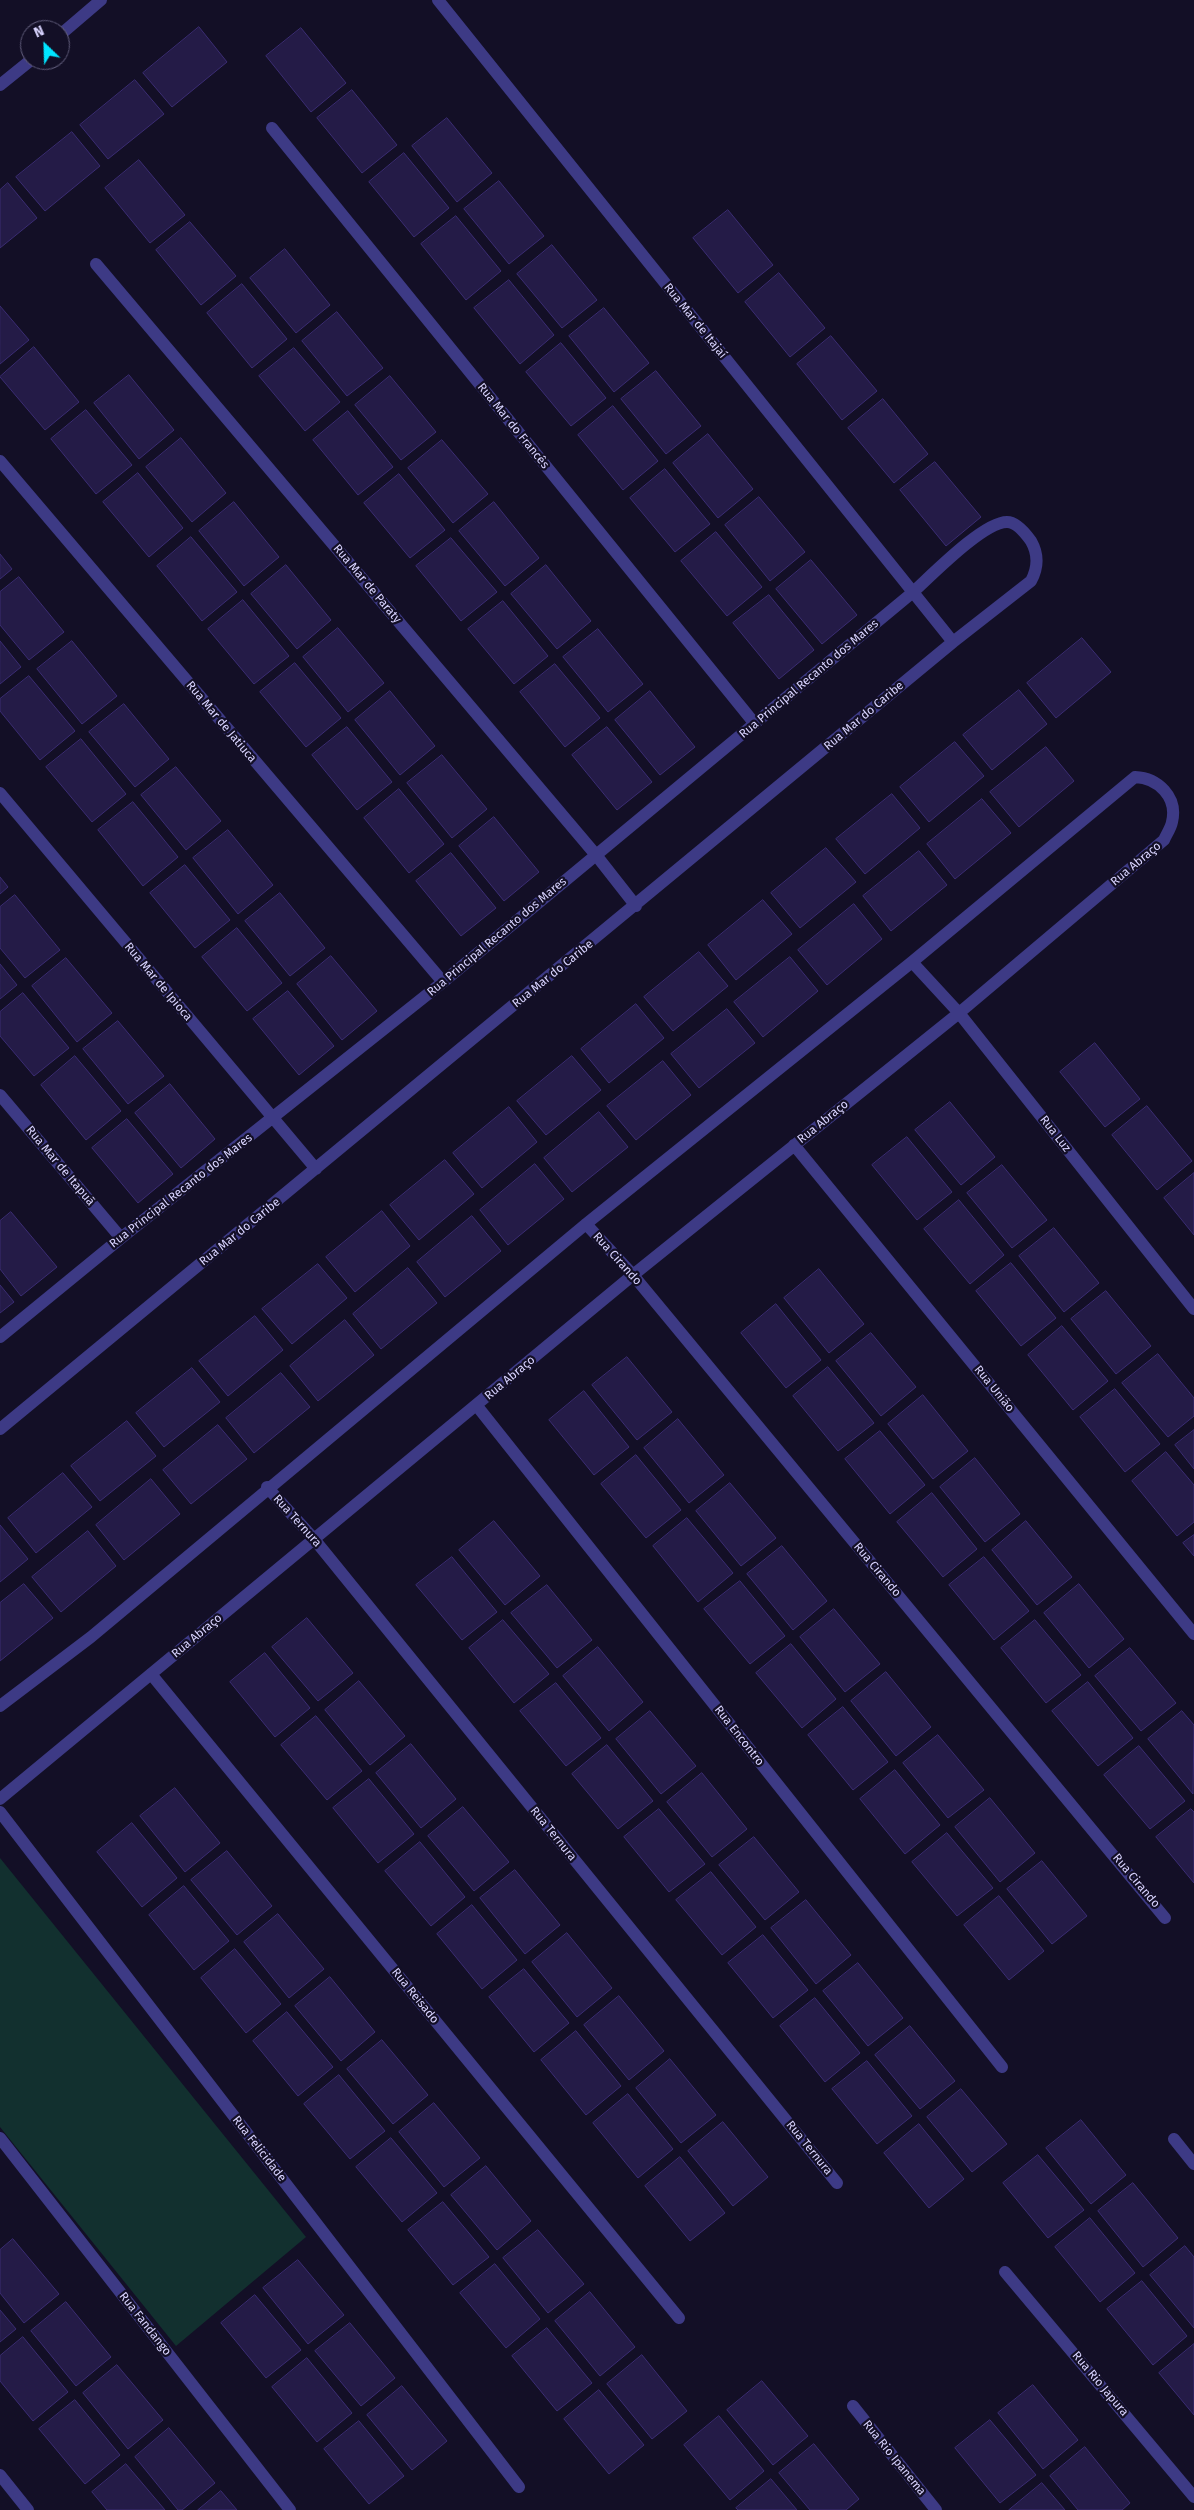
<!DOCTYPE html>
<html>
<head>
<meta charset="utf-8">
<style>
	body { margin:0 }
	#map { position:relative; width:1194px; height:2510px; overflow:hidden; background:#130f26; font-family:"Fira Sans",sans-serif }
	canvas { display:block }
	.north { position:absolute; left:20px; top:20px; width:50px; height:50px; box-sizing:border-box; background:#130f26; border:1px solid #625e7d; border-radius:50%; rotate:336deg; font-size:14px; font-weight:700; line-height:20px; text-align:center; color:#d9d4ff }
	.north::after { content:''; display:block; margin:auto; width:18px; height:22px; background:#00e5ff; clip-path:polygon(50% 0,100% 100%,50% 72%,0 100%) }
</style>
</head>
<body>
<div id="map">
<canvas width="1194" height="2510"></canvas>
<div class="north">N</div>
</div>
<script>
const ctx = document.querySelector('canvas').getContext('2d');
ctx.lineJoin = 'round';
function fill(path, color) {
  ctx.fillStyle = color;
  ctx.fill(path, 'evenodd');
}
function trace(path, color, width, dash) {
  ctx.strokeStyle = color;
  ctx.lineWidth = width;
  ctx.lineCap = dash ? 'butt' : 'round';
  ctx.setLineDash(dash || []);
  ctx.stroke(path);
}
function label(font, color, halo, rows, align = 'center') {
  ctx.font = font + ' "Fira Sans",sans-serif';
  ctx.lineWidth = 4.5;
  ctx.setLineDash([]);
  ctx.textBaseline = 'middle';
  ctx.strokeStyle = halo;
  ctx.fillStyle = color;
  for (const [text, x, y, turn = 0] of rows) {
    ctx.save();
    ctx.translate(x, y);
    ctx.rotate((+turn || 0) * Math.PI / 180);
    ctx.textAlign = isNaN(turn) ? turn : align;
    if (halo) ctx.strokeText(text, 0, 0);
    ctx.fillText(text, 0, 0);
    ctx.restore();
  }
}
const green = new Path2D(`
	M0,1858L306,2237L176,2346L0,2127Z`);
const building = new Path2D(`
	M199,27L227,62L172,107L143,73Z
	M301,28L346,83L311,112L266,56Z
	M135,80L164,114L108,159L80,125Z
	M352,90L397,145L362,173L317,118Z
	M447,118L492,173L457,202L412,146Z
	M72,132L100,166L45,211L16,177Z
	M404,153L449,208L414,237L369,182Z
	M139,160L185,215L150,243L105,188Z
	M499,181L544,236L509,264L464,209Z
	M8,183L37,218L0,248V190Z
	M728,210L773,265L738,293L693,238Z
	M456,216L501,271L466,300L421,244Z
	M190,222L236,276L201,305L156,250Z
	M552,245L597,300L562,328L517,274Z
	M285,249L330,305L296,333L250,278Z
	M779,273L825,328L790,357L745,302Z
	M509,280L554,335L520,364L474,308Z
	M242,284L287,339L252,368L207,313Z
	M0,306L29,340L0,364Z
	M604,308L649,363L614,392L569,336Z
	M337,312L383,368L347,396L302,341Z
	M831,336L877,391L842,420L797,364Z
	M561,343L606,398L571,426L526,372Z
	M34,347L79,402L45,430L0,377Z
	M294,348L340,402L305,431L259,376Z
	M656,371L701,426L666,454L621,399Z
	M129,375L174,430L139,459L94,403Z
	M390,376L436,432L401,460L355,405Z
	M883,399L928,454L894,483L848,428Z
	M613,406L658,461L623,490L578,435Z
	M86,410L132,465L96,494L51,439Z
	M348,411L393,467L358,495L313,440Z
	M708,434L753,489L718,518L673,463Z
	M181,438L226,493L192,522L146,467Z
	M442,440L488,494L453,523L408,468Z
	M935,462L981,517L946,546L900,490Z
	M665,469L710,524L675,552L630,498Z
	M138,473L183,528L149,557L103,502Z
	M399,474L445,530L410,558L364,503Z
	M759,497L805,552L770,581L725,525Z
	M234,502L279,557L244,586L199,531Z
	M494,502L539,558L505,586L459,531Z
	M716,532L762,587L727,616L681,561Z
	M191,537L237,592L202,621L157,566Z
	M451,538L497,592L461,621L416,566Z
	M0,554L12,569L0,579Z
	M811,560L857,615L822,644L776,589Z
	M286,565L331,620L297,649L251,594Z
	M546,565L591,621L557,649L511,594Z
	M19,577L64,632L29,660L0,625V592Z
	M769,595L814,650L779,679L733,623Z
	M243,600L289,656L254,684L208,629Z
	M503,601L548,656L514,684L468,629Z
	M338,628L384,683L348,712L303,657Z
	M598,629L643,684L608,712L563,657Z
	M1082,638L1111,672L1056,718L1027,683Z
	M0,641L21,667L0,684Z
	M72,641L117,696L82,724L37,669Z
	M295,663L341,718L306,747L260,692Z
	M555,664L600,718L565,747L520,692Z
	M29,676L75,731L40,760L0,711V699Z
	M1019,690L1047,724L992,770L963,735Z
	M390,691L435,746L400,775L355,720Z
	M650,691L695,747L660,775L615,720Z
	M124,704L169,759L135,787L89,732Z
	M347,727L392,782L357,810L312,755Z
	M607,727L652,782L617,810L572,755Z
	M81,739L126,794L92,822L46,767Z
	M955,742L984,776L929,822L900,787Z
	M1046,747L1074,781L1019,827L990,792Z
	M442,755L487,809L452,838L407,783Z
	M176,767L221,821L186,850L141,795Z
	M399,789L444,844L409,873L364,818Z
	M892,794L920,828L865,874L836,839Z
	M982,799L1011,833L955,879L927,844Z
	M133,802L178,857L143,886L98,830Z
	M494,817L539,872L504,901L459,846Z
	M228,830L273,885L238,914L193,858Z
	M826,848L856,882L800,928L771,893Z
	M919,851L947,885L891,931L863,896Z
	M451,853L496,908L461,936L416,881Z
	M185,865L230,920L195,948L150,893Z
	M0,877L8,887L0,894Z
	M280,893L325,948L290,976L245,921Z
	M15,895L60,950L25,978L0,948V907Z
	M763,900L792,934L736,980L708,945Z
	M854,904L882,939L827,985L798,950Z
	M237,928L282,983L247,1011L202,957Z
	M699,952L728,986L673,1031L644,997Z
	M331,956L377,1011L342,1040L297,984Z
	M790,957L818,991L763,1037L734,1002Z
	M66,958L112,1013L77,1042L32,986Z
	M0,964L17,985L0,999Z
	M288,991L334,1046L299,1075L253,1019Z
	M23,993L69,1048L34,1076L0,1036V1012Z
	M636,1004L664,1038L609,1083L581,1049Z
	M727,1009L755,1043L699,1088L671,1054Z
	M118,1021L164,1076L128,1104L83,1049Z
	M1095,1043L1140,1099L1105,1127L1060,1072Z
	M75,1056L121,1111L86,1140L41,1085Z
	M572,1056L601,1090L546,1135L517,1101Z
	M663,1061L691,1095L636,1140L607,1106Z
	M170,1084L215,1139L181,1168L135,1113Z
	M950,1102L995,1157L961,1185L915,1130Z
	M1147,1106L1192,1161L1157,1190L1112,1135Z
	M509,1107L537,1142L482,1188L453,1153Z
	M599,1112L628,1147L572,1192L544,1158Z
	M127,1119L173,1174L138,1203L92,1148Z
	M907,1137L952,1192L917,1220L872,1165Z
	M445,1160L474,1194L419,1240L390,1205Z
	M535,1164L564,1199L508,1245L480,1210Z
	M1002,1165L1047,1220L1012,1248L967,1193Z
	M1194,1173V1235L1164,1198Z
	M959,1200L1004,1255L970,1284L924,1229Z
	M382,1211L410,1246L355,1292L326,1257Z
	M11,1212L57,1267L21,1296L0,1269V1221Z
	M472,1216L501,1251L445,1297L417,1262Z
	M1054,1228L1099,1283L1064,1312L1019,1256Z
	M1011,1263L1056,1318L1021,1346L976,1291Z
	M318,1264L347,1298L292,1344L262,1309Z
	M408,1268L437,1303L381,1349L353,1314Z
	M819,1269L864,1324L829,1353L784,1298Z
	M0,1285L14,1302L0,1313Z
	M1106,1291L1151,1346L1116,1374L1071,1319Z
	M776,1304L821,1360L786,1388L741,1333Z
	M255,1316L283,1350L228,1396L199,1361Z
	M345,1320L374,1355L318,1401L290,1366Z
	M1062,1326L1108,1381L1073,1410L1028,1355Z
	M871,1333L916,1387L881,1416L836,1361Z
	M1158,1354L1194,1398V1416L1168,1437L1122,1383Z
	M627,1357L672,1412L637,1440L592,1385Z
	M828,1367L874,1423L838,1451L793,1396Z
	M192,1368L220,1402L164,1447L136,1413Z
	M281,1373L310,1407L254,1453L226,1418Z
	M1115,1389L1160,1444L1125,1472L1080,1417Z
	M584,1391L629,1447L594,1475L549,1420Z
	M923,1395L968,1451L933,1479L888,1424Z
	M678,1419L724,1475L689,1503L644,1448Z
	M127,1421L156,1456L100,1501L71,1466Z
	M218,1425L247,1459L191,1504L163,1470Z
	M1194,1430V1469L1175,1445Z
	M880,1431L925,1485L890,1514L845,1459Z
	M1166,1452L1194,1485V1522L1177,1536L1132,1481Z
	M636,1455L681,1510L646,1538L601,1484Z
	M975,1458L1020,1514L985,1542L940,1487Z
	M63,1473L92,1507L36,1553L8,1518Z
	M151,1479L180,1514L124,1560L96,1525Z
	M730,1483L776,1538L741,1566L696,1511Z
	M932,1493L977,1549L943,1577L897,1522Z
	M687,1518L733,1573L698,1602L653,1546Z
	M494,1521L540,1576L505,1605L459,1550Z
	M1026,1521L1072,1577L1037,1605L992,1550Z
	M0,1525L28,1559L0,1582Z
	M88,1531L116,1566L61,1612L32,1577Z
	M1194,1535V1556L1183,1543Z
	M782,1546L827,1601L793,1630L747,1574Z
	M452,1557L497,1612L462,1640L416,1585Z
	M984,1557L1029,1611L994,1640L949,1585Z
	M740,1581L785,1636L750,1664L704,1609Z
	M24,1584L53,1618L0,1661V1603Z
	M1079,1584L1124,1639L1089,1668L1044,1613Z
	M547,1585L592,1640L557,1668L511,1613Z
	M834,1609L880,1664L845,1692L800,1637Z
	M307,1618L353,1673L318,1701L272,1647Z
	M503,1620L549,1674L514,1703L469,1648Z
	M1035,1620L1081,1675L1046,1703L1001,1648Z
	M791,1644L836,1699L802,1728L756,1673Z
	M598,1647L643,1702L609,1731L563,1676Z
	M1130,1648L1176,1703L1141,1731L1095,1676Z
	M265,1653L310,1708L275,1737L230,1682Z
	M886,1672L931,1727L896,1756L851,1701Z
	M359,1681L405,1736L370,1765L325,1710Z
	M1088,1682L1133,1738L1098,1766L1052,1711Z
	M556,1683L601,1738L566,1766L520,1711Z
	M843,1707L888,1762L853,1790L808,1735Z
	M650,1711L696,1766L661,1794L616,1739Z
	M1182,1711L1194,1725L1193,1794L1148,1739Z
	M316,1716L362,1771L327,1800L281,1745Z
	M938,1735L984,1790L948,1818L903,1763Z
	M411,1744L456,1799L421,1828L376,1773Z
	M607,1745L653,1801L618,1829L572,1774Z
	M1139,1746L1185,1801L1150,1829L1104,1775Z
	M895,1770L940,1825L905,1854L860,1799Z
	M702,1773L747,1829L712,1857L667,1802Z
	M369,1779L414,1834L378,1863L333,1808Z
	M175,1788L220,1843L185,1872L140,1816Z
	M990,1798L1035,1853L1000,1882L955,1827Z
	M463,1807L509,1862L474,1891L428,1836Z
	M659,1809L705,1864L669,1892L624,1837Z
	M1191,1809L1194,1812V1883L1156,1837Z
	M132,1823L177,1878L142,1907L97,1852Z
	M947,1833L993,1888L957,1916L912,1862Z
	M754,1837L799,1892L765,1920L719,1865Z
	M420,1842L465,1897L431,1926L385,1871Z
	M227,1851L272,1906L237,1935L191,1880Z
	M1042,1861L1087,1916L1052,1944L1007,1889Z
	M515,1870L560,1925L525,1954L480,1898Z
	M711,1872L756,1927L722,1955L676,1900Z
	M184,1886L229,1941L194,1970L149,1915Z
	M999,1896L1044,1951L1009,1980L964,1925Z
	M806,1900L851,1955L816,1984L771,1928Z
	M472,1905L517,1960L482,1989L437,1934Z
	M278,1914L324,1969L289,1998L244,1942Z
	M567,1933L612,1988L577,2017L532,1962Z
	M763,1935L808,1990L773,2018L728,1963Z
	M235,1949L281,2004L246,2033L201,1978Z
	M858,1963L903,2018L868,2046L823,1991Z
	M524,1969L569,2023L534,2052L489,1997Z
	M330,1977L375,2032L341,2061L295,2006Z
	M619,1996L664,2051L629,2080L584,2025Z
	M815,1998L860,2053L825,2082L780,2026Z
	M287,2012L333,2067L298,2096L253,2041Z
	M910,2026L955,2081L920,2109L875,2055Z
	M576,2031L621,2086L586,2115L541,2060Z
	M382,2040L428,2095L393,2124L347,2069Z
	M670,2059L716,2115L681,2143L636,2088Z
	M867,2061L912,2116L877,2144L832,2089Z
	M339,2075L385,2131L350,2159L304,2104Z
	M961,2089L1007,2144L972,2172L927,2117Z
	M628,2094L673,2149L638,2178L593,2123Z
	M434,2103L480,2158L444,2187L399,2132Z
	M1081,2120L1126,2175L1091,2204L1046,2148Z
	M723,2122L768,2177L733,2206L688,2151Z
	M919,2124L964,2179L929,2208L884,2153Z
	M391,2138L437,2193L402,2222L356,2167Z
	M1038,2155L1084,2210L1048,2238L1003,2183Z
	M680,2157L725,2213L690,2241L645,2186Z
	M486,2166L531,2221L497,2250L451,2195Z
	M1133,2183L1178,2238L1143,2267L1098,2211Z
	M443,2202L489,2257L453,2285L408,2230Z
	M1090,2218L1135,2273L1100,2302L1055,2247Z
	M538,2230L584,2284L548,2313L503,2258Z
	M13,2239L59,2294L24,2323L0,2293V2250Z
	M1185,2246L1194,2257V2328L1150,2275Z
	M298,2260L344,2315L308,2344L263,2288Z
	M495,2264L540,2319L506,2348L460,2293Z
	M1142,2281L1187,2336L1153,2365L1107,2309Z
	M590,2292L635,2347L600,2376L555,2321Z
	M255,2295L301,2350L266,2378L221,2323Z
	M66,2302L111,2357L76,2386L31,2331Z
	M0,2310L16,2329L0,2342Z
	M350,2323L395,2378L361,2406L315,2351Z
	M547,2328L592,2383L557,2411L512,2356Z
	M23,2337L68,2392L33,2421L0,2381V2356Z
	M1194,2344V2415L1159,2373Z
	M642,2355L687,2411L652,2439L607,2384Z
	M307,2358L352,2413L317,2442L272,2387Z
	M117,2365L163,2420L128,2449L83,2393Z
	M762,2381L808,2436L773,2465L727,2410Z
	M1033,2385L1078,2440L1043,2469L998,2413Z
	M402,2386L447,2441L412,2470L367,2415Z
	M599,2390L644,2445L609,2474L564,2419Z
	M75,2400L120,2455L85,2484L39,2429Z
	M719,2416L764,2471L730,2500L684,2445Z
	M990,2420L1036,2475L1000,2503L955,2448Z
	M359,2421L404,2476L369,2504L324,2449Z
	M169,2428L215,2483L182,2510H178L135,2457Z
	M814,2444L859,2499L846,2510H810L779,2473Z
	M1085,2447L1130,2503L1122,2510H1078L1050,2476Z
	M126,2464L165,2510H107L92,2492Z
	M771,2479L797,2510H738L736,2508Z
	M1042,2483L1065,2510H1009Z
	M221,2491L237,2510H198Z`);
const minor = new Path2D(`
	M438,0L953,642
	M60,35L101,0
	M0,85L31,60
	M272,128L755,724
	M96,264L596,855L636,906
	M0,461L443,982
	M0,793L316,1169
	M912,962L959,1013L1194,1309
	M0,1095L121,1238
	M794,1145L1194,1634
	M586,1224L633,1275L1165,1918
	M0,1337L121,1238L443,982L912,593C931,576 983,522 1007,522C1017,522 1026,534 1031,541C1039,555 1038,568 1031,581L953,642L0,1429
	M477,1406L1002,2067
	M267,1487L314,1539L837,2183
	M151,1674L679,2318
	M0,1706L91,1637L586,1224L912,962L1135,777C1158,778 1178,797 1172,822C1171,828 1166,835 1164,840L959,1013L633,1275L0,1799
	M0,1812L519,2487
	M0,2138L290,2510
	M1174,2139L1194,2164
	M1005,2272L1194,2497
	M853,2406L936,2510
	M0,2475L28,2510`);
const streetNames = [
	["Rua Mar de Itajaí",695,321,51],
	["Rua Mar do Francês",513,426,51],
	["Rua Mar de Paraty",367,584,50],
	["Rua Principal Recanto dos Mares",809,679,-40],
	["Rua Mar do Caribe",864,716,-40],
	["Rua Mar de Jatiuca",221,722,50],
	["Rua Abraço",1136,864,-40],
	["Rua Principal Recanto dos Mares",497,937,-40],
	["Rua Mar do Caribe",553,974,-39],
	["Rua Mar de Ipioca",158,982,50],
	["Rua Abraço",823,1122,-39],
	["Rua Luz",1055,1134,52],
	["Rua Mar de Itapuã",60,1166,50],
	["Rua Principal Recanto dos Mares",181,1191,-38],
	["Rua Mar do Caribe",240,1232,-39],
	["Rua Cirando",617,1259,48],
	["Rua Abraço",510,1378,-40],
	["Rua União",994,1389,51],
	["Rua Ternura",297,1521,48],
	["Rua Cirando",877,1570,50],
	["Rua Abraço",197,1636,-40],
	["Rua Encontro",739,1736,52],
	["Rua Ternura",553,1834,51],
	["Rua Cirando",1136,1881,50],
	["Rua Reisado",415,1996,51],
	["Rua Ternura",809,2148,51],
	["Rua Felicidade",259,2149,52],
	["Rua Fandango",145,2324,52],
	["Rua Rio Japura",1100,2384,50],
	["Rua Rio Ipanema",894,2458,51]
];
fill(green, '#12302f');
fill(building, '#241b47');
trace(building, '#3b2d73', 1);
trace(minor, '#3d3a85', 12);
label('12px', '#d9d4ff', '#130f26', streetNames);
</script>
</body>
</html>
